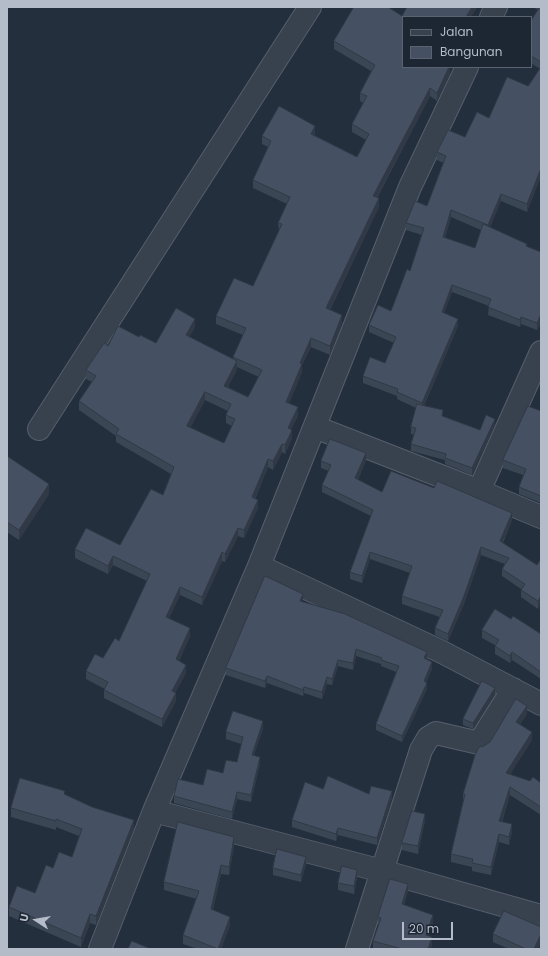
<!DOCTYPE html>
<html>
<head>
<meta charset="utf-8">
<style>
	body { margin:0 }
	#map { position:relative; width:548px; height:956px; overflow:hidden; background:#242f3e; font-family:Poppins,sans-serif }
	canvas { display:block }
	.frame { position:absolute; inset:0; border:8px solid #b4bcc9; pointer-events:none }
	.legend { position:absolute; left:402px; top:16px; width:130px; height:52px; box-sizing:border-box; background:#1d2633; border:1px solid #59626f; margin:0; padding:5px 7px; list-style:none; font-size:12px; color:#b4bcc9 }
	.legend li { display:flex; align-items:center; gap:8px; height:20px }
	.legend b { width:20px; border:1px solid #59626f }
	.north { position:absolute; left:16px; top:900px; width:40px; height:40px; -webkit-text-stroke:3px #1d2633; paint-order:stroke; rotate:282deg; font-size:11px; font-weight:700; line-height:16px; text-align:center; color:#b4bcc9 }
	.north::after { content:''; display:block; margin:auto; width:14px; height:18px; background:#b4bcc9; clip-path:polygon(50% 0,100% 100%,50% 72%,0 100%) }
	.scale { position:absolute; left:402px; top:922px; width:51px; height:18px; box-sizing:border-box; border:2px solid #b4bcc9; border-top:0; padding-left:5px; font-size:12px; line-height:14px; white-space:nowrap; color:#b4bcc9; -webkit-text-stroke:3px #1d2633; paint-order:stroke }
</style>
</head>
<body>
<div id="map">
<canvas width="548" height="956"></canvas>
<div class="frame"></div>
<ul class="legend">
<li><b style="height:5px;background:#38414e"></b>Jalan</li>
<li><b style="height:11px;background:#455162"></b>Bangunan</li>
</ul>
<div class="north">U</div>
<div class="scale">20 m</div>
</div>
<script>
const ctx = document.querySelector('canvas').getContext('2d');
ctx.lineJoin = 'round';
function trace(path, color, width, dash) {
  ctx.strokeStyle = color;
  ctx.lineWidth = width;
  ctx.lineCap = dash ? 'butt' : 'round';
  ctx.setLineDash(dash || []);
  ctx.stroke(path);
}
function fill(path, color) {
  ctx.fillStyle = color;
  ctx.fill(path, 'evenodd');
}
const minor = new Path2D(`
	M491,17L496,7
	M315,427L479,491L541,352
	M39,429L310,7
	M479,491L541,517
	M259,566L442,652L541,704
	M154,811L382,871L541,916
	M100,949L154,811L259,566L410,187L467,67
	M357,949L421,750L428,738L436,733L479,743L513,689`);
const wall = new Path2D(`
	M407,7H477L471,17L403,67H450V74L437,101L430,96L377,198L379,207L330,310L342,323L330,355L311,347L302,365V372L289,403L298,416L291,429L292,438L285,454L282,452L273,470L268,467L255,499L258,508L244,538L238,536L225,562L222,561L202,605L180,595L169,618L190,636L179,661L186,673L175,693L176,701L162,727L104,698V690L105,689L86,679V671L103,658L119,641L147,581L113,565L108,574L75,558V549L120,545L163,495L171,474L116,442V436L79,410V401L92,382L86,379V370L108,346L139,337L156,343L195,327L189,337L233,360V357L243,335L216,324V316L253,286L279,231L278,223L287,204L253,188V180L268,147L262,144V136L315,135H314L357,157L366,140L352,132V124L363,103L360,101V93L371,71L334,49V41L402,16ZM237,367L259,377L248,397L228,387L237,369ZM205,400L228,411L226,415V423L232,426L224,443L190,428Z
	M533,7H541V176L527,212L501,201L490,227L527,247L541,252V322L537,330L521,324L520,327L488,315L489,306L452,292L444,313L458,326L424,406L443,416L480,430L495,425L472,475L445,464V460L411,451V444L414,435L411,434V427L416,408L397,399V396L363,383V376L385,363L394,343L369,332V325L391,311L410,271L422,235L406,230V223L427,206L444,163L437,160V152L465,137L528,86L540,69L531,63V21L538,10ZM451,217L481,230L475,248L445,238Z
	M541,411V503L519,494V487L523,475L503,468V460Z
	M7,456L49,494L19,540L7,532Z
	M366,460L358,480L382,492L512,520L503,543L537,565L541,559L538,609L521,597V589L502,576V569L505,564L481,555L464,604L448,641L435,635V628L440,617L402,604V596L410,573L370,559L362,583L350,579V572L371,516L322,492V485L329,471L321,468V461Z
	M303,600L302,602L427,659L426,660L432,669L426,682L427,689L402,742L376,730V724L396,672L381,666V664L356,656L353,670L338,666L332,685L327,684L322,699L304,693L303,696L267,683L265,688L226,675V668Z
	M511,619L541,634V679L512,660L510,663L495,654V645L482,638V630Z
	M495,694L473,729L463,725V719Z
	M527,714L520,724L532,740L510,774L530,781L541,783V815L510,795L502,822L512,832L509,845L499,842L491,875L472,871V867L451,862V854L463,802V794L484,746Z
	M263,728L254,755L260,764L251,802L237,799L232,819L174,803V796L203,785L223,773L237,762L241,744L226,739V732Z
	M323,789L392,798L377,845L338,835L336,841L292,827V820Z
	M65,795L134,829L96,925L90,923L81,947L9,916V907L35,893L53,868L72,857L79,836L56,827V830L11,817V808Z
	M425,821L418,854L402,850V843Z
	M234,845L229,875L221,874L213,910L230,925L221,949H198L183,944V935L197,899L164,890V882Z
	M306,864L301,882L273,875V868Z
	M357,877L354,894L338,890V883Z
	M408,891L404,905L433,922L428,936L432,945L430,949H376L373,948V941L379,925H378V917Z
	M541,927V942L538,949H509L493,942V934Z`);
const shadedWall = new Path2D(`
	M472,7H477L471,17H466Z
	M449,67H450V74L437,101V93Z
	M430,88V96L373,204V196Z
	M315,126V135L311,142V134Z
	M541,168V176L527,212V204Z
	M501,194V201L488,233V225Z
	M379,198V207L326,317V308Z
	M451,210V217L443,245V237Z
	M452,285V292L442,320V312Z
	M541,314V322L537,330V323Z
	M342,315V323L330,355V346Z
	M521,317V324L520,327V320Z
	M195,319V327L186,344V335Z
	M458,319V326L422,410V403Z
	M311,338V347L302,365V372L286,410V402L300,363Z
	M237,361V369L224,394V386Z
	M205,392V400L187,434V426Z
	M298,407V416L288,436V428Z
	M495,419V425L472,475V468Z
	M292,430V438L285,454V445Z
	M282,444V452L273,470V461Z
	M366,453V460L355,486V478Z
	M268,459V467L252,505V497Z
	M49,484V494L19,540V530Z
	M258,500V508L244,538V530Z
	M512,513V520L500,548V541Z
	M238,528V536L225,562V554Z
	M481,547V555L464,604L448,641V634Z
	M222,552V561L202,605V597Z
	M370,552V559L362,583V576Z
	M113,556V565L108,574V566Z
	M180,587V595L166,625V617Z
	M303,594V600L300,608V601Z
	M541,596V604L538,609V601Z
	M190,628V636L176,667V659Z
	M356,649V656L353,670V663Z
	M427,652V659L424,665V658Z
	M512,652V660L510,663V656Z
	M338,660V666L332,685V679Z
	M432,662V669L424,688V681Z
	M186,665V673L172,699V691Z
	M267,676V683L265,688V681Z
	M327,677V684L322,699V692Z
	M427,683V689L402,742V736Z
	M304,687V693L303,696V690Z
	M495,688V694L473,729V723Z
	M176,693V701L162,727V719Z
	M527,706V714L516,730V722Z
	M263,721V728L252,762V755Z
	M532,732V740L506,781V773Z
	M260,757V764L251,802V795Z
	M510,787V795L499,829V821Z
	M392,791V798L377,845V838Z
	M237,792V799L232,819V812Z
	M425,814V821L418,854V846Z
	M134,820V829L96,925V916Z
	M512,824V832L509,845V837Z
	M338,828V835L336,841V834Z
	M499,834V842L491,875V867Z
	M234,837V845L229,875V867Z
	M306,857V864L301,882V875Z
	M221,865V874L211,918V909Z
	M357,870V877L354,894V886Z
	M408,884V891L402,912V904Z
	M90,914V923L81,947V938Z
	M433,915V922L426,943V935Z
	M230,917V925L221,949H218Z
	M541,934V942L538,949H534Z
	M432,937V945L430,949H428Z`);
const building = new Path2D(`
	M354,7H388L402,16L407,7H472L466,17H403V67H449L437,93L430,88L373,196L379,198L326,308L342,315L330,346L311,338L300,363L302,364L286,402L298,407L288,428L292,430L285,445L282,444L273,461L268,459L252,497L258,500L244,530L238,528L225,554L222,552L202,597L180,587L166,617L190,628L176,659L186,665L172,691L176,693L162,719L104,690L108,682L86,671L95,654L103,658L115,638L119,641L150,574L113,556L108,566L75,549L86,528L120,545L151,489L163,495L174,467L116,434L119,429L79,401L96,376L86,370L104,343L108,346L118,326L139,337L140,335L156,343L176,308L195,319L186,335L237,361L224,386L248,397L262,370L233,357L246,328L216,316L234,278L253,286L282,224L278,223L290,197L253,180L271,141L262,136L279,106L315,126L311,134L357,157L369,134L352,124L367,96L360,93L375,65L334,41ZM205,392L231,404L226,415L235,419L224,443L187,426Z
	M540,7H541V62L531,56V21Z
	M541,67V168L527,204L501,194L488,225L451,210L443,237L475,248L483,224L527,244L526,246L541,252V314L537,323L521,317L520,320L488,307L491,299L452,285L442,312L458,319L422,403L397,392L398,389L363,376L370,357L385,363L396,337L369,325L378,305L391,311L407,269L410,271L424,228L406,223L415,201L427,206L446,156L437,152L448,130L465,137L477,112L489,118L507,77L528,86Z
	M417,404L443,410L442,416L480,430L486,415L495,419L472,468L445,458L446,454L411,444L416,428L411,427Z
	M528,406L541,411V496L519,487L526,469L503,460Z
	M330,439L366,453L355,478L382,492L391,471L434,488L437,481L512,513L500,541L537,565L541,559V596L538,601L521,590L525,584L502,569L509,558L481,547L464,596L448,634L435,628L443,610L402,596L412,566L370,552L362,576L350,572L373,510L322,485L331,465L321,461Z
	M7,456L49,484L19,530L7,522Z
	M265,576L303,594L300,601L345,614L427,652L424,658L432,662L424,681L427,683L402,736L376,724L399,666L381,660L382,658L356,649L353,663L338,660L332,679L327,677L322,692L304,687L303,690L267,676L265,681L226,668Z
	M495,609L511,619L513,616L541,634V672L512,652L510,656L495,646L499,640L482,630Z
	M482,681L495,688L473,723L463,719Z
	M516,699L527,706L516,722L532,732L506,773L530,781L533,777L541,783V807L510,787L499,821L512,824L509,837L499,834L491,867L472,863L473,859L451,854L465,794H463L475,755L479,747L484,746L490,742Z
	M233,711L263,721L252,755L260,757L251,795L237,792L232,812L174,796L178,779L203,785L207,769L223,773L226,760L237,762L243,737L226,732Z
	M328,776L369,794L371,786L392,791L377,838L338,828L336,834L292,820L305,782L323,789Z
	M20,778L65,791L64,794L92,807L134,820L96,916L90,914L81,938L9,907L17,886L35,893L46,865L53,868L59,852L72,857L82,829L56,819V821L11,808Z
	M412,811L425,814L418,846L402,843Z
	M178,822L234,837L229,867L221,865L211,909L230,917L218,949L183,935L199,891L164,882Z
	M277,849L306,857L301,875L273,868Z
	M342,866L357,870L354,886L338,883Z
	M390,879L408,884L402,904L433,915L426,935L432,937L428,949H402L373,941L381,918L378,917Z
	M504,911L541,927V934L534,949H526L493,934Z
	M132,941L151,949H128Z`);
trace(minor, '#565f6c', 24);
trace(minor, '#38414e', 22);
fill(wall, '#3b4654');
fill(shadedWall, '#303945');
fill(building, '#455162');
trace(building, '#303945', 1);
</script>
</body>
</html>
